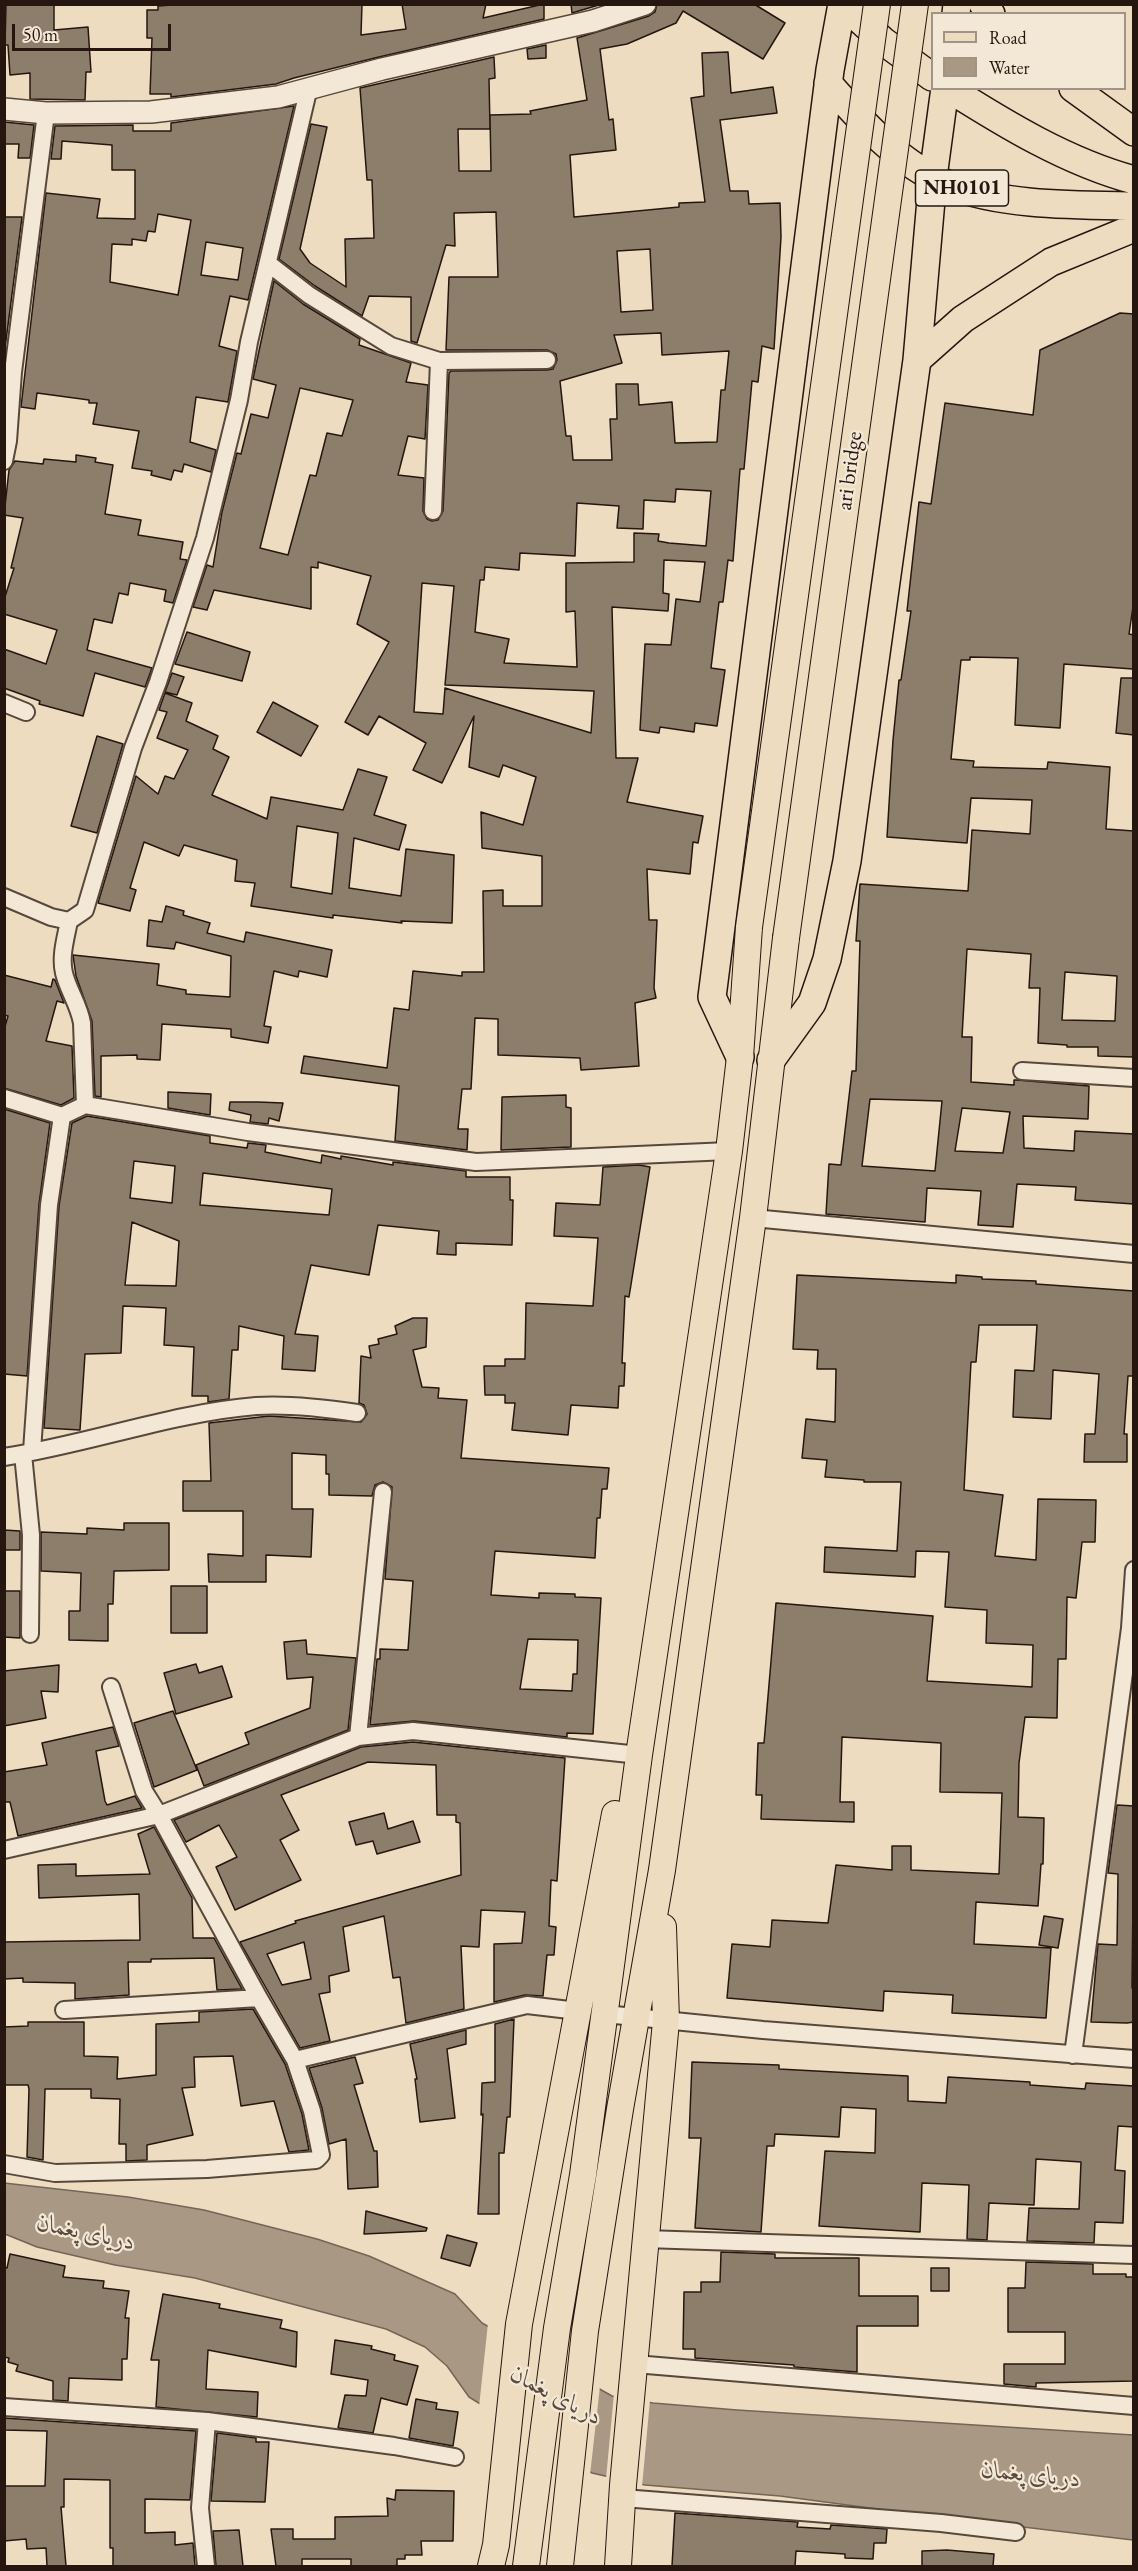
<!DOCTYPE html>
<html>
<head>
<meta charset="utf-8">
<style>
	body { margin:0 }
	#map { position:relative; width:1138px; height:2571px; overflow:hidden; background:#eddcbf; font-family:"EB Garamond",serif }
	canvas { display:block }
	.frame { position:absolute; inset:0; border:6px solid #251710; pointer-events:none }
	.legend { position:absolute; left:931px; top:12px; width:195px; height:78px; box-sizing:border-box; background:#f3e8d5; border:2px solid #a19486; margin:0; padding:8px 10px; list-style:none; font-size:18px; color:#251710 }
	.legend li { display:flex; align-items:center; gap:12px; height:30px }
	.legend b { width:30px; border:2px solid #a19486 }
	.scale { position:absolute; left:12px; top:24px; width:159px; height:27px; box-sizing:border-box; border:3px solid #251710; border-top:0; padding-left:8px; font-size:18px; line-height:21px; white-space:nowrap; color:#251710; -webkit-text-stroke:4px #f3e8d5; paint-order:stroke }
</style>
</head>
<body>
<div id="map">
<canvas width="1138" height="2571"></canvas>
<div class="frame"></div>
<ul class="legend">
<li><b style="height:8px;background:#eddcbf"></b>Road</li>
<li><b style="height:16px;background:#a99984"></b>Water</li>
</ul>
<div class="scale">50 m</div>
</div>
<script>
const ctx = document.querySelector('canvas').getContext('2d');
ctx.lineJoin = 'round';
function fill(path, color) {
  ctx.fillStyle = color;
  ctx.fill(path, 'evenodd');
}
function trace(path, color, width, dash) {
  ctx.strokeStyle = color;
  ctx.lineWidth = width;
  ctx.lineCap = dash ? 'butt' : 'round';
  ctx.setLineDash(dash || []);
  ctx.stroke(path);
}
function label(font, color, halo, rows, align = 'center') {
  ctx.font = font + ' "EB Garamond",Amiri,serif';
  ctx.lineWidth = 4.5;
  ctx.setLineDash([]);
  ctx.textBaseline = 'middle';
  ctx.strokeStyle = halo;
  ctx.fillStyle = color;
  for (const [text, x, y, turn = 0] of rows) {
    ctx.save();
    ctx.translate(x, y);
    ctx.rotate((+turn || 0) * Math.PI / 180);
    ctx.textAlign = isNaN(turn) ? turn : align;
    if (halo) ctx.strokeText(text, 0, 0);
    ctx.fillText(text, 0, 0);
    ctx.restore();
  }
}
const water = new Path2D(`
	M4,2183L128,2197L204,2210L317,2239L369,2256L455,2294L482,2323L612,2396L653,2403L737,2410L1133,2435V2540L930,2516L780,2496L645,2485L592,2473L469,2397L447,2366L425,2347L386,2329L195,2278L115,2265L37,2247L5,2234Z`);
const pier = new Path2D(`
	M488,2323L600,2386L590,2475L479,2407Z
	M614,2393L650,2400L642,2487L606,2479Z`);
const building = new Path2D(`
	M6,4H54V30L88,27L91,72H86L85,100L30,99V73L10,75L8,45H5Z
	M186,4H362L361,35L406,29L402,4H486L483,18L544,4V19L379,57L294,78L276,84L171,97V94H150L152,38H147V10H158V6Z
	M571,4H602L572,13Z
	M657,4H754L785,23L763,59L683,11L676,23L627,44L600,49L609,120L613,119L616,150L570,155L574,217L679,207V203L705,202L691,98L704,96L702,53L728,52L731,93L773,87L777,113L720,120L730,191H748L749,204L780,203L781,237L774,349L762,346L758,382L752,381L744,469H740L733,561L728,560L723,602H719L711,668L725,670L717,726L695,723L694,732L660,727L659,733L640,730L645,644L671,645L676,599L700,602L705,562L664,560L663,593L669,594L668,611L612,607L616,758H638L627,802L703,816L698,843L693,842L690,874L647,869L649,920H657L654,988L656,998L635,1003L639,1066L581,1070L580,1058L498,1055V1019L475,1018L471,1089H462L458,1129H468L467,1150L395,1141L399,1086L301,1073L304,1056L387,1068L394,1008L409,1010L413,971L462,976V972H484L483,891L503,890V906H542V856L482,848L481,812L523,825L536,777L503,765L499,777L469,767L474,716L442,783L413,770L426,743L379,716L368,735L345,722L389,642L357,624L371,576L318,562V568L311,567V609L214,590L207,610L193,607L207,565L213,567L222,512L237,453L241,454L251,414L268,418L276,385L253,379L274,281L303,304L360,339L359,345L411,363L406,382L428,385L425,439L408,436L398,475L424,478L423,511L427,519L432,521L438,520L443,511L449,373L451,371L547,370L553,369L557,360L556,354L547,350H446L449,277H498L496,212L454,213L455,246L446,245L417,343L411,341V297L369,296L362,316L315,286L279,259L311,124L327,127L300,249L310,263L346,287L345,239L374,238L372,180H367L360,88L494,57L495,78L489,79L490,129H458L459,171H491L490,115L531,114L530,111L587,100L577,38L649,16L655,12ZM650,249L653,310L621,312L617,251ZM661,333L662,355L729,351L725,390H721L717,442L675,443L672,402L639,405L638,384H616L617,419H610L612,460H573L571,436H566L560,381L622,363L614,335ZM300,388L353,400L342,436L327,433L316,476L310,475L288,555L260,548ZM676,489L711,491L706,546L669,543L658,541L659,534L634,533V562L566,563V612L575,611L577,667L504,663L509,639L475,632L480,580H484L485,567L519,570L520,553L575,556L577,503L619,506L617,528L643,529L644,500L675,502ZM422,583L454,586L445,685L594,691L591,733L445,688L443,714L414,712Z
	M546,45V58L528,59L527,49Z
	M294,106L248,300L230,296L219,346L237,351L228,402L196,397L190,442L216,450L211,472L184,464L182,472L174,470L171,480L151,475L152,471L132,468L139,431L93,424L97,403H89V400L37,393L35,409L21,407L46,193L100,199L97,218L135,219V170H112V145L62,141L61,159H51L55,126L133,125V131H171V123ZM158,214L191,220L178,295L110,282L112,244L132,245V239L146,241L148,231L155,232ZM206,242L243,248L238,280L201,275Z
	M4,122L34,125L30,158H18L19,144H4Z
	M4,217H22L4,356Z
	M1120,313L1134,314V600L1129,634L1134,635L1133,669L1064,664L1060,728L1015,725L1018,658L970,657V660H961L951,759L974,761L973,767L1047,769L1048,762L1110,767L1106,829L1134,831V1057L1098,1056V1047H1067V1045L1038,1043L1040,988H1029L1031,954L967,949L962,1037H972L971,1082L1014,1085V1080H1017L1089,1086L1088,1119L1023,1116L1024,1148L1074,1151L1075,1131L1134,1134V1204L1075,1200L1076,1187L1017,1184L1013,1227L978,1225L981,1191L927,1188L925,1222L826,1214L829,1164L841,1165L852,1071H856L860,941H856L860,884L968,891L972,830L1030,834L1032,800L971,798L967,843L887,837L893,740L899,680H901L911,611H907L919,502L931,504L945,403L1033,415L1040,350ZM1065,972L1117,976L1115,1021L1062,1020ZM870,1099L942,1101L935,1171L862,1166ZM962,1108L1010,1112L1003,1153L955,1151Z
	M76,455L96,458L95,462L113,465L105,514L141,520L138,535L183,542L180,559L187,560L173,603L164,601L166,590L130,583L128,595L119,593L112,623L94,619L87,650L152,668L145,687L95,673L83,716L39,704L40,701L4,688V649L46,664L57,630L4,614V600L14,568H11L23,518L4,515L9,470L15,461L43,464L44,459L76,462Z
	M187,632L250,652L242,681L175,664Z
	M172,673L184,677L177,695L165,692Z
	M1121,678H1134V735L1116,733Z
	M165,693L192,703L186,721L218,736L213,749L229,757L212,795L267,819L271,797L343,810L358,769L387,777L374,815L406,825L399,850L354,838L349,888L401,896L406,849L454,855L452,923L401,921L402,923L333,915V918L251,906L255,883L235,881L237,860L184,845L179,856L144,842L130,888L136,890L130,911L98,903L136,776L158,794L165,776L174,779L188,750L157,738L167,712L159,710ZM297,826L338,833L332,894L291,887Z
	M273,702L318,726L301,756L257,732Z
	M97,736L123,744L97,833L71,826Z
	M166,906L184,911L183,915L210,923L207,933L244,942L246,932L332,950L327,977L299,971L298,977L274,971L264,1026L271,1027L268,1043L231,1037V1029L162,1024L160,1060L137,1059V1055L101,1056V1097L95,1096L92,1021L76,976L73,955L159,964L157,985L186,990V994L230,997L231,956L176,942L174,949L147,946L149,920L162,922Z
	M4,975L51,987L53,979L55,980L64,1003L57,1001L46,1041L72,1046L74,1098L61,1105L4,1088V1030L8,1016L4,1015Z
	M168,1092L211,1094L210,1115L168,1108Z
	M566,1095V1107L571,1108V1147L501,1150L502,1097Z
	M230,1102H258L283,1103L279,1121L269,1118L268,1124L250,1122L251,1115L229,1110Z
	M4,1109L50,1123L39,1204L27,1376L4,1374Z
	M87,1116L210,1136V1143L247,1148L248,1143L266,1145L265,1152L321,1163L322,1155L341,1159V1156L393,1165V1162L466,1171V1177H510V1200H513L512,1245L456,1243V1255L437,1254L439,1231L378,1225L369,1275L311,1265L295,1334L318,1336L315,1371L282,1369L284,1336L239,1326L238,1350H232L229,1399L208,1402V1396H192L194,1347L164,1345L166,1308L123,1306L121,1353L85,1354L80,1430L44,1428L59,1206L72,1123ZM134,1161L175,1166L172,1203L130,1198ZM203,1173L332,1189L329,1215L200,1205ZM132,1222L179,1241L176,1286L125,1285Z
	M639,1165L650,1167L629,1297L625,1296L622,1363H625L624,1386H619L618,1408L571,1405L568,1435L512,1430L515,1403H505V1395H485L484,1366H505V1359H525L526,1303L593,1306L598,1238L554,1236L556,1203L600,1205L603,1167Z
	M797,1275L956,1283V1275L982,1277V1279L1036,1281V1284L1134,1291V1376H1128L1124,1434H1127V1462H1084L1085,1434H1095L1099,1374L1053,1370L1051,1419L1013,1417L1015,1370L1034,1371L1037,1325H979L976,1362H971L964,1490L1003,1495L995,1556L1036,1560L1038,1499L1096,1500L1095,1542H1082L1076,1598L1067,1597L1066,1659H1058L1057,1718L1025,1717L1019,1763L1018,1817L1044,1818L1043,1864H1041L1038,1906L976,1902L974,1944L1051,1948L1046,2018L952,2013L953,1995L884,1991L883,2011L727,1998L732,1944L770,1947L772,1920L828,1923L836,1865L892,1870V1846H911V1870L999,1874L1002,1793L940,1792L941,1743L842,1737L840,1802H854V1822L761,1819L762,1795H756L758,1743H764L776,1603L933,1616L927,1681L1032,1687L1033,1645L986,1643L987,1610L945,1607L949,1552L916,1551L915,1577L824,1572L825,1547L897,1551L901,1482H864V1480L825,1477L827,1460L802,1458L806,1419L835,1422L836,1369H817L818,1350L793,1349Z
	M413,1318H427L426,1347L413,1350L422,1387L439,1388L438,1398L467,1400L461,1458L609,1468L607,1489H602L600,1518H597L595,1558L495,1551L491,1595L539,1598V1593L575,1594V1597L601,1598L593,1734L567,1733V1737L414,1721L370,1725L377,1659H380V1649L408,1650L413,1581L385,1579L392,1487L383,1482L375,1485L372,1496L329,1495V1474H326V1455L292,1453V1509H313L311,1557L266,1555V1582H209L208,1554L243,1556V1511H183V1481H211L209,1423L269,1416L361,1422L367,1414L364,1405L359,1403L361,1356L371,1358L369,1346L379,1344L378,1339L397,1334L395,1326ZM528,1639L578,1640L577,1674H573L572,1691L520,1689Z
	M124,1523H169V1570L114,1571L113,1604H108V1641L69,1640V1611H80L81,1573L41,1571V1532L87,1534V1528L124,1530Z
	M4,1530L20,1531V1550H4Z
	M171,1586H207V1633H171Z
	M4,1591H20V1638L4,1637Z
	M306,1640L307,1654L356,1658L348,1730L204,1786L196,1765L249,1744L245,1733L310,1708L313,1677L287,1679L284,1642Z
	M196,1664L199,1673L222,1666L232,1697L176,1714L164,1673Z
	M59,1665L58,1692L41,1691L46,1718L4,1726V1671Z
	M173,1711L197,1770L154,1787L134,1723Z
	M113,1727L119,1746L96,1751L105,1801L107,1805L135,1796L142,1808L18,1836L10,1802H4V1772L47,1765L42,1743Z
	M413,1742L565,1758L557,1881L551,1880L549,1926L556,1927L554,1955H547L543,1996L525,1995L494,2002V1944L522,1943L525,1912L481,1910L479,1947L461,1946L464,2009L406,2023L400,1977L393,1978L384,1916L343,1927L349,1971L329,1976L330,1992L319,1994L330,2041L300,2048L240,1942L296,1923L295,1921L461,1875L460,1823L456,1822V1815H437L436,1765L368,1762L281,1795L299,1830L280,1840L301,1880L235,1910L216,1867L237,1857L219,1825L186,1842L174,1820L361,1747ZM304,1942L311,1979L282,1985L267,1954Z
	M1117,1805L1134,1806L1132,1988H1134V2022L1127,2023L1091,2022L1098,1944L1117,1945L1118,1874L1108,1873Z
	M384,1813L388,1829L413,1821L420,1842L377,1854L373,1841L356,1845L349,1822Z
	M154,1827L192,1898L193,1938H214L242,1989L217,1990L214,1958L151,1959V1962H128L129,1995L75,1999V1983L23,1982V1978L4,1979V1942L140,1940L139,1894L39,1898L38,1865L76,1864V1876L150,1874L138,1834Z
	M1044,1916L1063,1919L1058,1948L1039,1945Z
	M253,2009L285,2064L302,2114L309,2150L289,2152L274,2101L241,2106L233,2056L194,2057L195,2087L182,2088L193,2135L147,2145V2160L126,2161V2144H119L120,2099L91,2098V2089H45L43,2160L27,2157L29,2089L28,2085H4V2027L28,2026V2022H84V2056L118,2057L117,2079L156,2075V2024L199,2022V2012Z
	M514,2019L510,2117H507L504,2153H499V2214H478L483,2114L481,2115L482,2083L495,2082V2024Z
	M466,2030V2044L447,2049L455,2118L420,2122L415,2079H417L410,2044Z
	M355,2057L363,2083L354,2085L374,2151H377L378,2187L348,2189L346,2139L329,2144L322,2108L309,2068Z
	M692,2062L779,2065V2069L908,2076V2101L946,2103L948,2077L1030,2082V2085L1085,2089L1086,2083L1134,2086V2127L1118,2126L1115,2170L1125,2171L1123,2223L1095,2222L1094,2243L1027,2241L1029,2208L1079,2209L1081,2162L1036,2159L1034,2205L989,2203L987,2240L967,2239L969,2185L922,2183L920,2232L819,2226L825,2151L875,2153L876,2109L841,2107L839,2137L775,2134L774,2146H767L761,2232L695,2228L701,2138H689Z
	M366,2211L427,2228L426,2231L364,2234Z
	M447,2235L477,2243L470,2266L441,2258Z
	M721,2252L775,2254V2258H859V2296H918V2326H857V2372L794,2367V2365L695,2358V2349H683L684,2292H701V2282H720Z
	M10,2254L65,2266L63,2277L104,2281L103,2288L129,2291L125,2318H129L127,2359H122V2380L69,2378L68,2401L53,2400V2381L16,2371L18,2365L8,2362L9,2358L4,2357V2267L7,2268Z
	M1026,2262L1093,2264V2274H1126V2277H1134V2381L1036,2383V2387L1004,2384V2364H1065V2332H1008V2288H1025Z
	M931,2268H949V2291H931Z
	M163,2294L220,2304L219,2308L282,2320L280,2328L297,2332L296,2367L208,2350L206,2389L258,2392L257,2417L156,2407L159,2360H151Z
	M335,2340L372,2346L371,2349L395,2355L394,2360L418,2366L407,2405L381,2398L373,2433L338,2428L345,2395L366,2396L368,2380L331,2374Z
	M416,2399L437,2403L436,2409L458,2412L453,2446L409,2438Z
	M4,2418L196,2431L190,2500L145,2499V2533L175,2532V2545L193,2543L195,2566H113V2548H110V2480L64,2479V2507H61L66,2566H47L46,2548L27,2549L26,2539L4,2541V2486H45L47,2431L4,2430Z
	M217,2433L256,2438V2442H269L265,2502L211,2501Z
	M396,2490L454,2491L453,2541H421L422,2555H405V2559H397V2565L395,2566H351V2559H302V2566H276L271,2529H293V2539H335V2517L388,2516L387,2498L395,2500Z
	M675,2513L798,2522L797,2527L830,2529L831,2525L887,2529L886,2543H874L873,2559L845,2558V2554L796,2551L795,2566H672Z
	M239,2530L243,2566H216L213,2531Z
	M947,2550L994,2554L993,2566H922V2551Z`);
const minor = new Path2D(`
	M269,264L309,295L391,346L439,361L547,360
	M4,461L8,441L13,372L46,113
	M433,511L439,361
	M4,703L26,712
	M4,897L51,917L69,921L85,910L133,748L158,682L205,538L239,400L249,342L309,87
	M69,921C66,937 60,956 64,973C68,990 79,1005 82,1023L85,1105
	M1022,1071L1134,1078
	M4,1098L62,1116L85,1105L248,1132L476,1162L729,1151
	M753,1218L1134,1254
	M32,1451L49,1205L62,1116
	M23,1454L31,1535L30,1634
	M4,1457C89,1444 171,1413 256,1406C289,1404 324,1408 357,1413
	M358,1737L383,1492
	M4,1850L159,1815L358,1737L413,1731L639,1755
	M64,2010L259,1998
	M605,2014L763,2030L1134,2059
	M1073,2055L1130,1628L1134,1570
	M295,2060L527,2005L578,2011
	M4,2164L55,2173L207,2169L316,2160L321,2155L312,2111L295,2060L259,1998L159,1815L144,1791L111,1687
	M645,2239L1134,2255
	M635,2364L1134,2406
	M4,2407L207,2421L394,2446L455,2457
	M623,2498L941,2523L1016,2532
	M206,2566L200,2508L207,2421`);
const tertiary = new Path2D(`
	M4,109L46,113L151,112L278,97L382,69L593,21L645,4`);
const primary = new Path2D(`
	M491,2566L496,2545L519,2324L615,1814
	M526,2566L557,2328L583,2175L639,1755L729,1151L740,1057L749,927
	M560,2566L585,2331L620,2109L662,1870L753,1218L786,938
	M618,2566L623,2485L666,2021L663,1927`);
const trunk = new Path2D(`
	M843,4L883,41L932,77
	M983,4L991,14
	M956,14L957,4
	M828,83C861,121 899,164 947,184C1001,206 1076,205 1134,206
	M948,88C1005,124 1067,162 1134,180
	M1073,88L1134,132
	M917,360L933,177L945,88
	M740,1057L712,997L830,70L842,4
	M771,1060L812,1003L827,959L847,861L917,360L963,319L1051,262L1134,228`);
const primaryBridge = new Path2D(`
	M749,927L877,4
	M786,938L915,4`);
const shields = [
	[962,188,93]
];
const shieldNames = [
	["NH0101",962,188]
];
const streetNames = [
	["ari bridge",850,471,-82]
];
const waterNames = [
	["دریای پغمان",86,2233,12],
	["دریای پغمان",556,2396,28],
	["دریای پغمان",1031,2475,6]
];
fill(water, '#a99984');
trace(water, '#746556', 1.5);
fill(pier, '#eddcbf');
fill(building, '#8d7d6b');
trace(building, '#251710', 1.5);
trace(minor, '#57483c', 20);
trace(tertiary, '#57483c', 24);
trace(primary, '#251710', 28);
trace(trunk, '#251710', 30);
trace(minor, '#f3e8d5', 16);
trace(tertiary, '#f3e8d5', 21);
trace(primary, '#eddcbf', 26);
trace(trunk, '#eddcbf', 27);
trace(primaryBridge, '#251710', 28, []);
trace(primaryBridge, '#eddcbf', 26);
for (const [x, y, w] of shields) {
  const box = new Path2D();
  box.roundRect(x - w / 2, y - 18, w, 36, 4.5);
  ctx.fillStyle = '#f3e8d5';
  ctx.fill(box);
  trace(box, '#251710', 1.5);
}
label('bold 21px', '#251710', null, shieldNames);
label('22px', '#251710', '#f3e8d5', streetNames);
label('italic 24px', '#5a4b3e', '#f3e8d5', waterNames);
</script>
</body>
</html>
